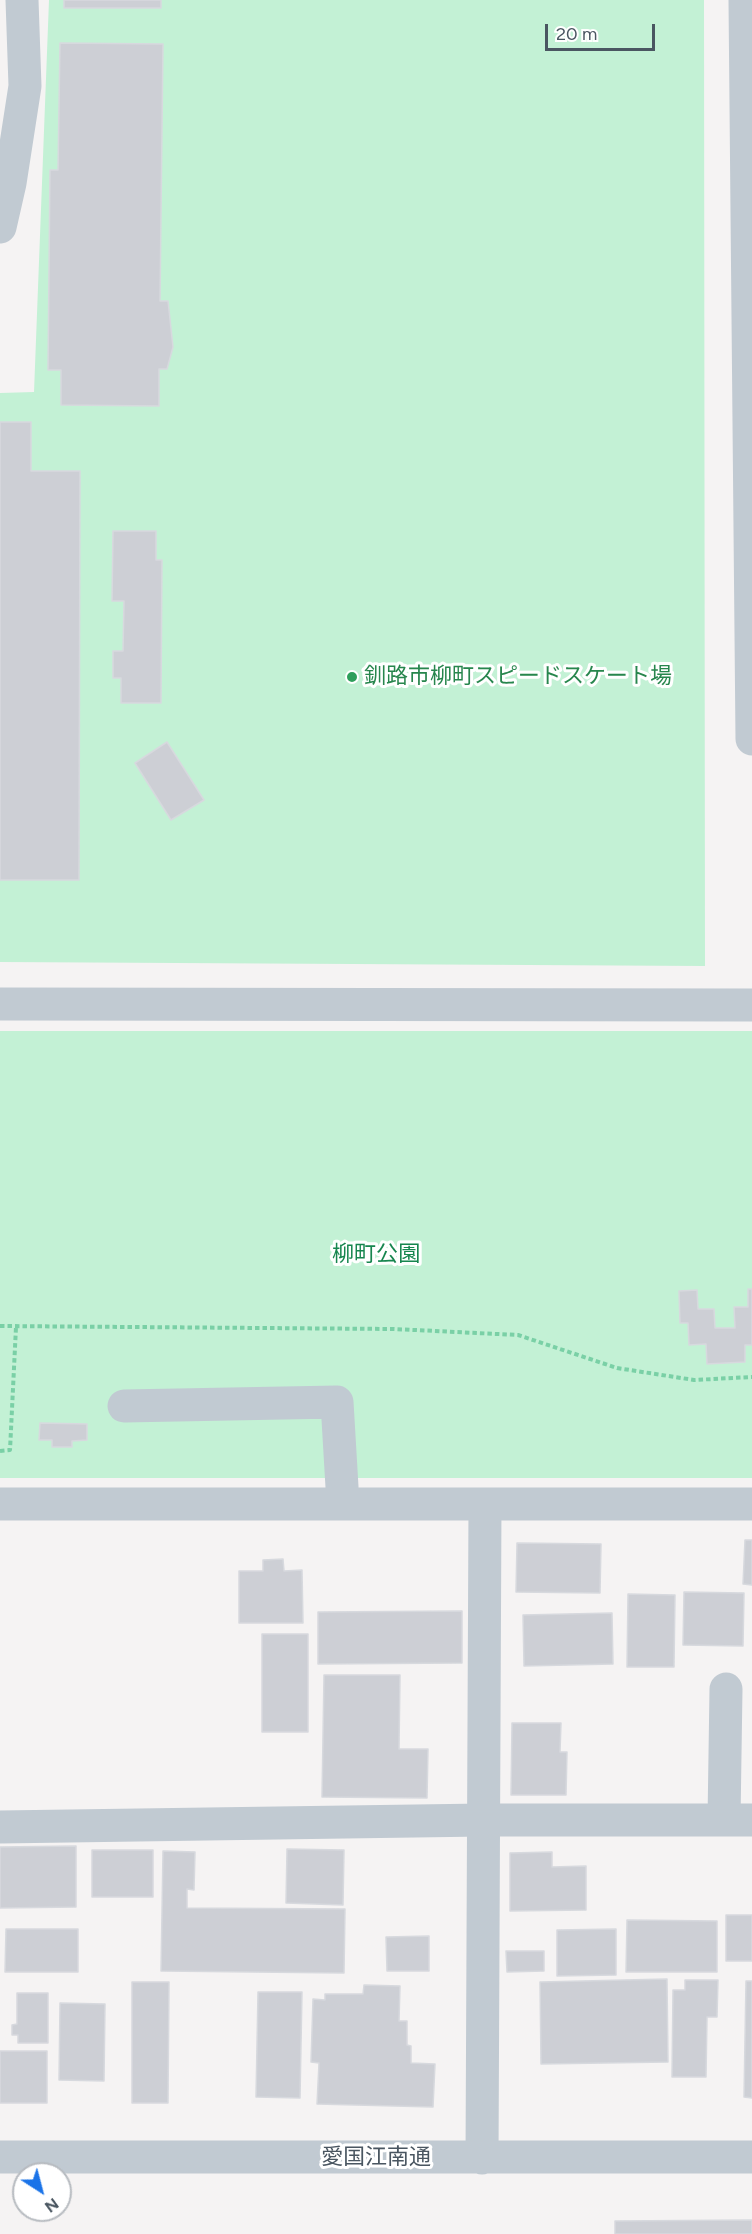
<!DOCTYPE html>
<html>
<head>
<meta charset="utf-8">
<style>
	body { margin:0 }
	#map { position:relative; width:752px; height:2234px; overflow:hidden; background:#f5f3f3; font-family:Figtree,sans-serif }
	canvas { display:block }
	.north { position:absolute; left:12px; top:2162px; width:60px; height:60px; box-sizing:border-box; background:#fff; border:2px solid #b7bbc0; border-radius:50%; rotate:144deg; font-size:16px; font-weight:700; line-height:24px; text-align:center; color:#4a5661 }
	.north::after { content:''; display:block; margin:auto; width:21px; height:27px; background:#1a73e8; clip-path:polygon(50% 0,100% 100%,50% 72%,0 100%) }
	.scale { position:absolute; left:545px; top:24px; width:110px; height:27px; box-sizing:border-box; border:3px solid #4a5661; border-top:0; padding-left:8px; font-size:18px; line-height:21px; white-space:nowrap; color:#4a5661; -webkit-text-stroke:4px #fff; paint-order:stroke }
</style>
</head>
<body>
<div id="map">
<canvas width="752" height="2234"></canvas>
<div class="north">N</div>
<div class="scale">20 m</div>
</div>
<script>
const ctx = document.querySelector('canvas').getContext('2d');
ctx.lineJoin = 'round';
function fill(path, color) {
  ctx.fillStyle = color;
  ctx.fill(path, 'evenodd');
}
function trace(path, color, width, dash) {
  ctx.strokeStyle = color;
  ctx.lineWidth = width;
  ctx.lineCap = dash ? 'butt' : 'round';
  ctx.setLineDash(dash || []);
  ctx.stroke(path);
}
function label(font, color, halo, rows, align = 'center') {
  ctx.font = font + ' Figtree,"Noto Sans JP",sans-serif';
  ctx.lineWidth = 6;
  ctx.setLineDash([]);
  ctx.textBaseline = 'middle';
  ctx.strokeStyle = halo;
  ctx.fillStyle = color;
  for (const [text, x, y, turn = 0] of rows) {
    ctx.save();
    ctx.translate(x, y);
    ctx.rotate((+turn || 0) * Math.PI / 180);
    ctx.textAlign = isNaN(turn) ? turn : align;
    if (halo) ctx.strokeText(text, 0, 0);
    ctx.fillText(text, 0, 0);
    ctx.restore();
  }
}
const green = new Path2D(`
	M49,0H704L705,966L0,962V393L34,392Z
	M0,1031H752V1478H0Z`);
const building = new Path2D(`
	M64,0H161V8H64Z
	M60,43L163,44L160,301H168L173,347L167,369H159V406L61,405V370H48L50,170H58Z
	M0,422H31V471H80L79,880H0Z
	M113,531H156V560H162L161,703H121V678H113V651H123L124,601H112Z
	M167,742L204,800L171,820L135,763Z
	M748,1289H752V1345H745V1362L707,1364L706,1344L689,1345L688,1323H680L679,1291L697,1290L698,1309H714L715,1328H735L734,1307H748Z
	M40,1423L87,1424V1440L72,1441V1447H52V1440H39Z
	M745,1540H752V1585L743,1584Z
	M517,1543L601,1544L600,1593L516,1592Z
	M283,1559L284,1571L302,1570L303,1623H239V1571H263V1560Z
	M684,1592L744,1593L743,1646L683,1645Z
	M628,1594L675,1595L674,1667H627Z
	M462,1611V1663L318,1664V1612Z
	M612,1613L613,1664L524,1666L523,1615Z
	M262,1634H308V1732H262Z
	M324,1675H400L399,1749H428L427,1798L322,1797Z
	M512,1723H561L560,1752H567L566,1795H511Z
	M76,1846V1907L0,1908V1847Z
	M287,1849L344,1850L343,1905L286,1903Z
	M92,1850H153V1897H92Z
	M163,1851L195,1852L194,1890L187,1889V1908L345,1909L344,1973L161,1971Z
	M552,1852V1867L586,1866V1910L510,1911V1853Z
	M726,1915H752V1961H726Z
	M627,1920L717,1921V1972H626Z
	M6,1929H78V1972H5Z
	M616,1929V1975L557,1976V1930Z
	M429,1936V1971H387L386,1937Z
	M506,1951H544V1971L507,1972Z
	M667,1979L668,2062L541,2064L540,1982Z
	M685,1980H718L717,2017H707L706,2077H672L673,1990H685Z
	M746,1981H752V2098L744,2097Z
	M132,1982H169L168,2103H132Z
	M364,1985L400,1986L399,2021H407V2045L411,2046V2063L435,2064L433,2107L317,2104L319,2063L311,2062L313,1999L325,2000V1994H363Z
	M258,1992H302L300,2098L256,2097Z
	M17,1993H48V2043H18V2035H12V2025L17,2024Z
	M60,2003L105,2004L104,2081L59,2080Z
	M0,2051H47V2103H0Z
	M752,2220V2234H615V2221Z`);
const path = new Path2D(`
	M0,1326L394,1329L518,1335L617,1368L694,1380L752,1377
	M0,1451L10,1450L16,1327`);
const minor = new Path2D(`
	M745,0L752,739
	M0,227L10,183L25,86L22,0
	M0,1004L752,1005
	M124,1406L337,1402L343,1504
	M0,1504H752
	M724,1820L726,1689
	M0,1827L484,1820H752
	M0,2157H752
	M482,2158L485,1504`);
const markers = [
	[352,677,6,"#2e9e5b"]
];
const leisureNames = [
	["釧路市柳町スピードスケート場",364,677]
];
const parkNames = [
	["柳町公園",376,1255]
];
const streetNames = [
	["愛国江南通",376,2158]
];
fill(green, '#c3f1d5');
fill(building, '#cdcfd5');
trace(building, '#d7d9de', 1.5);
trace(path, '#7ad0a6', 4, [4.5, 3]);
trace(minor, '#c1cad2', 33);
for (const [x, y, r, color] of markers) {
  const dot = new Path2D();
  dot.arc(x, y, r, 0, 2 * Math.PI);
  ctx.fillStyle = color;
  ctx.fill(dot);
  trace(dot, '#fff', 2);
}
label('22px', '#27864d', '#fff', leisureNames, 'left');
label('22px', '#17864f', '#fff', parkNames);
label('22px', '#4a5661', '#fff', streetNames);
</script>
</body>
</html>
